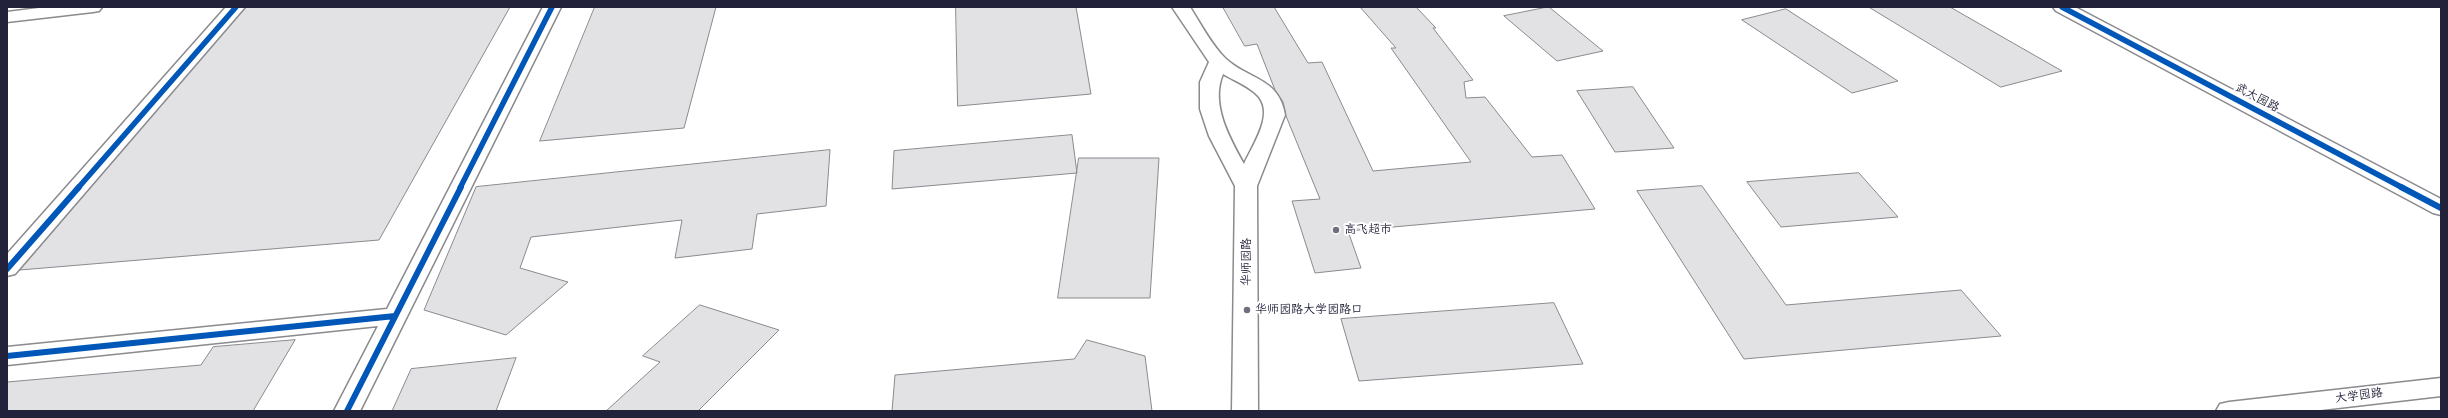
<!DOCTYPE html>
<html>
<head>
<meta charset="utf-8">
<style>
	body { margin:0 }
	#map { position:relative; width:2448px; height:418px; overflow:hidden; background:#fff; font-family:Pangolin,sans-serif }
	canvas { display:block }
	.frame { position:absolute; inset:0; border:8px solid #22223b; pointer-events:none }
</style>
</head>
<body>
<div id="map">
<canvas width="2448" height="418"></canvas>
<div class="frame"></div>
</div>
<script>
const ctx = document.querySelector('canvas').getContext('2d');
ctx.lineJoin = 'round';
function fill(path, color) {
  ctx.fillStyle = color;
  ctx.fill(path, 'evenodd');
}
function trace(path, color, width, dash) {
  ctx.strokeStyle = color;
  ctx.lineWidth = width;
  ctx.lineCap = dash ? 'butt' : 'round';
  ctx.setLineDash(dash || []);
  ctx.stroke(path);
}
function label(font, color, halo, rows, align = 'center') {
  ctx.font = font + ' Pangolin,"LXGW WenKai TC",sans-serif';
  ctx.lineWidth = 4;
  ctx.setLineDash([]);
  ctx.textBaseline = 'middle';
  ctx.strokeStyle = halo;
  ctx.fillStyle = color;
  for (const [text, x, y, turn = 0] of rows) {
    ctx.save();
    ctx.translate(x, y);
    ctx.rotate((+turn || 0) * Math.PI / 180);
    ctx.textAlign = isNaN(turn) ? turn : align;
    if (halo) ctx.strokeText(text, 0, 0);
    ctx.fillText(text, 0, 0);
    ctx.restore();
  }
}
const building = new Path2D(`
	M246,7H510L379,240L20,270Z
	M595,7H716L684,128L540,141Z
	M956,7H1076L1091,94L958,106Z
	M1223,7H1274L1308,63L1322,62L1373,171L1471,162L1391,48H1396L1360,7H1416L1436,28H1433L1473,80L1464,82L1466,98L1485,97L1532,157L1562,155L1595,209L1348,231L1361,268L1315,273L1292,201L1320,199L1286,116L1283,102L1275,90L1257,44L1245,46Z
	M1549,7L1603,51L1557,61L1504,16Z
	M1869,7H1950L2062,71L2001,87Z
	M1786,9L1898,81L1852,93L1742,20Z
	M1633,87L1674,148L1615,152L1577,91Z
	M1072,135L1077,173L892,189L894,151Z
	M830,150L826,206L757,214L752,249L675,258L682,220L531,237L520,268L568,282L506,335L424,310L476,187Z
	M1079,158H1159L1150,298H1058Z
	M1859,173L1898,217L1781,227L1747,182Z
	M1702,186L1786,305L1961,290L2001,336L1744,359L1637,191Z
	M1554,303L1583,364L1359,381L1341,319Z
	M700,305L779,330L698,411H606L660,362L643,356Z
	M295,340L253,411H7V382L201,365L213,347Z
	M1087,340L1145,356L1152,411H892L895,375L1074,359Z
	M516,358L496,411H392L411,369Z`);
const minor = new Path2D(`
	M47,7H102L99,11L93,12L7,22V12Z
	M226,7H245L15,274L7,276V254Z
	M543,7H561L360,411H334L378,326L7,365V347L387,309Z
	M2053,7H2075L2441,199V215L2433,213L2056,11Z`);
const major = new Path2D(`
	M1172,7H1190C1201,24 1211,44 1225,58C1248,80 1279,77 1285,115L1257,186L1258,411H1232L1235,186L1209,136L1200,109V82L1209,62ZM1223,74C1233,80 1246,85 1255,93C1277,111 1253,144 1244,164C1230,139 1210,104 1223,74Z
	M2441,378V396L2312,411H2216L2220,404L2229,402Z`);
const cyclewayFar1 = new Path2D(`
	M2062,7L2403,188
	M78,188L236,7
	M460,188L552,7`);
const cycleway = new Path2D(`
	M2401,187L2441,208
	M7,269L79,187
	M7,356L395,316
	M347,411L461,187`);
const markers = [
	[1336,230,4,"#6f6f80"],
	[1247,310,4,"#6f6f80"]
];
const streetNames = [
	["武大园路",2257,98,28],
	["华师园路",1247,262,-90],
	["大学园路",2359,396,-7]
];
const poiNames = [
	["高飞超市",1344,230],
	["华师园路大学园路口",1255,310]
];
fill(building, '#e2e2e4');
trace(building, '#8a8a8f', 1);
trace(minor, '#8a8a8f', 3);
trace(major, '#8a8a8f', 3);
fill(minor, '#fff');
fill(major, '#fff');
trace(cyclewayFar1, '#0057b8', 5.5);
trace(cycleway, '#0057b8', 6);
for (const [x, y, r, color] of markers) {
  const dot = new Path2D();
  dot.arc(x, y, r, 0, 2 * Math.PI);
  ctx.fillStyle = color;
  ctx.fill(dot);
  trace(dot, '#fff', 1.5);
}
label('12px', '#22223b', '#fff', streetNames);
label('12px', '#22223b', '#fff', poiNames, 'left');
</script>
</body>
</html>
